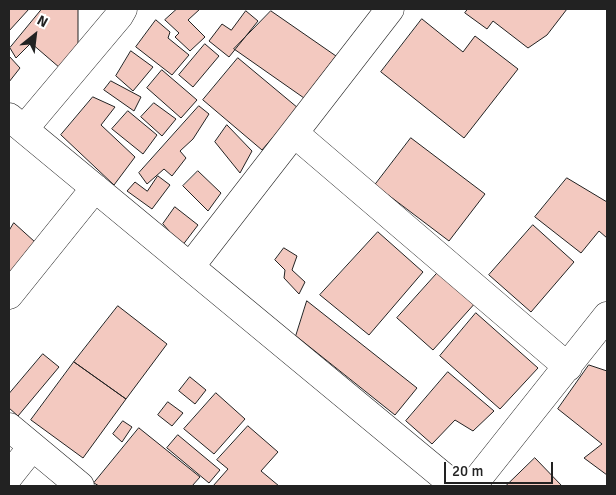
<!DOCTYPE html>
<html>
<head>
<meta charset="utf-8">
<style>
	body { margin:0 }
	#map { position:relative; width:616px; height:495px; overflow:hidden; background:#fff; font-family:Signika,sans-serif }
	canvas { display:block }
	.frame { position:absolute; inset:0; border:10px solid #222; pointer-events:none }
	.north { position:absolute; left:10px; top:10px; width:50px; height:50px; -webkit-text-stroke:4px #fff; paint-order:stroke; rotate:29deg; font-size:14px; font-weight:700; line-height:20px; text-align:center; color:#222 }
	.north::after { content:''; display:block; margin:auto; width:18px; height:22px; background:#222; clip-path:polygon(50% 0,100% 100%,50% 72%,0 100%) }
	.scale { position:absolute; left:444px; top:462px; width:109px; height:22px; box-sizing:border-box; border:2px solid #222; border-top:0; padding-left:6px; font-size:15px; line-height:18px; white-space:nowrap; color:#222; -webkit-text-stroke:4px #fff; paint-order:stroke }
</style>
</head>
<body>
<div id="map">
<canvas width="616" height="495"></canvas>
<div class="frame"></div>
<div class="north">N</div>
<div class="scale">20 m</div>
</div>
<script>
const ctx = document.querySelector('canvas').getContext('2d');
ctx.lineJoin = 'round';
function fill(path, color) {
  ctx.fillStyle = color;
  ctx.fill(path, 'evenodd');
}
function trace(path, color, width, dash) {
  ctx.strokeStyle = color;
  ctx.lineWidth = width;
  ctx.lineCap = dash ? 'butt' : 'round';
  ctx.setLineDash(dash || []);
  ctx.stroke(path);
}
const building = new Path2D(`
	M9,9H29L9,31Z
	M42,9H78V51L60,68L31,43L16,58L10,48Z
	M177,9H200L188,20L205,37L190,51L175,37L179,33L165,20Z
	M468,9H567L547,35L528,48L493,21L487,29L465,13Z
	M246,11L258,21L229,57L209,41L222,24L231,30Z
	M271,11L336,56L304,98L234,49Z
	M422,19L463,52L475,36L518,69L464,138L381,72Z
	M156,20L170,32L168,38L189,55L172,75L136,47Z
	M205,44L219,56L193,87L179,75Z
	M131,51L153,67L133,91L116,76Z
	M9,56L20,68L9,82Z
	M238,58L298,108L262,150L203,100Z
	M162,70L197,100L181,118L147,88Z
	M111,81L141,97L134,111L104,90Z
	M93,97L115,107L101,125L135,157L114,185L61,135Z
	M154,103L176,119L162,136L141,117Z
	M199,106L209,114L193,139L180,151L186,158L172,176L164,169L147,184L139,173Z
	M128,111L157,135L143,154L112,129Z
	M227,125L252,151L240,173L215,142Z
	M411,138L485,194L449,241L375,185Z
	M198,171L221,193L208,211L183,186Z
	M158,176L170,185L152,209L127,191L135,182L147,191Z
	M567,178L607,202V238L599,231L581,253L535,217Z
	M175,207L198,225L182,246L163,224Z
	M14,223L35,242L9,276V231Z
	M533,225L574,262L531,312L489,275Z
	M378,232L423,272L369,335L320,295Z
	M284,248L297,256L292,270L305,282L299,294L284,278L285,270L275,260Z
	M441,269L477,301L433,350L397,318Z
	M307,301L417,388L395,415L296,336Z
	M118,306L167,344L126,399L74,362Z
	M476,313L538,368L500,409L440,356Z
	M43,354L59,367L18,416L9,408V394Z
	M74,362L126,399L83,458L31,420Z
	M589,365L607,371V475L584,458L602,444L558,409Z
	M448,372L494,411L473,431L455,420L432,444L406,421Z
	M190,377L206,390L195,404L179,391Z
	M216,393L245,419L214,454L184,429Z
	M168,402L183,413L172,426L158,415Z
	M123,421L132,427L122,442L113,434Z
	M248,426L278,452L261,471L279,486H213L228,469L217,460Z
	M139,428L200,477L192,486H99L94,483Z
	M178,435L220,470L209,483L167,448Z
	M535,458L562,486H506Z`);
const street = new Path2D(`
	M390,9L294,133L568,367
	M9,117L455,486
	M24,129L119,16L123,9
	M190,267L294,133
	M9,295L95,188
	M9,427L80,486
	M9,476L32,447
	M472,486L607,316`);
fill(building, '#f3c9c0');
trace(building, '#222', 1);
trace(street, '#222', 29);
trace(street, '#fff', 28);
</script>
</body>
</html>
